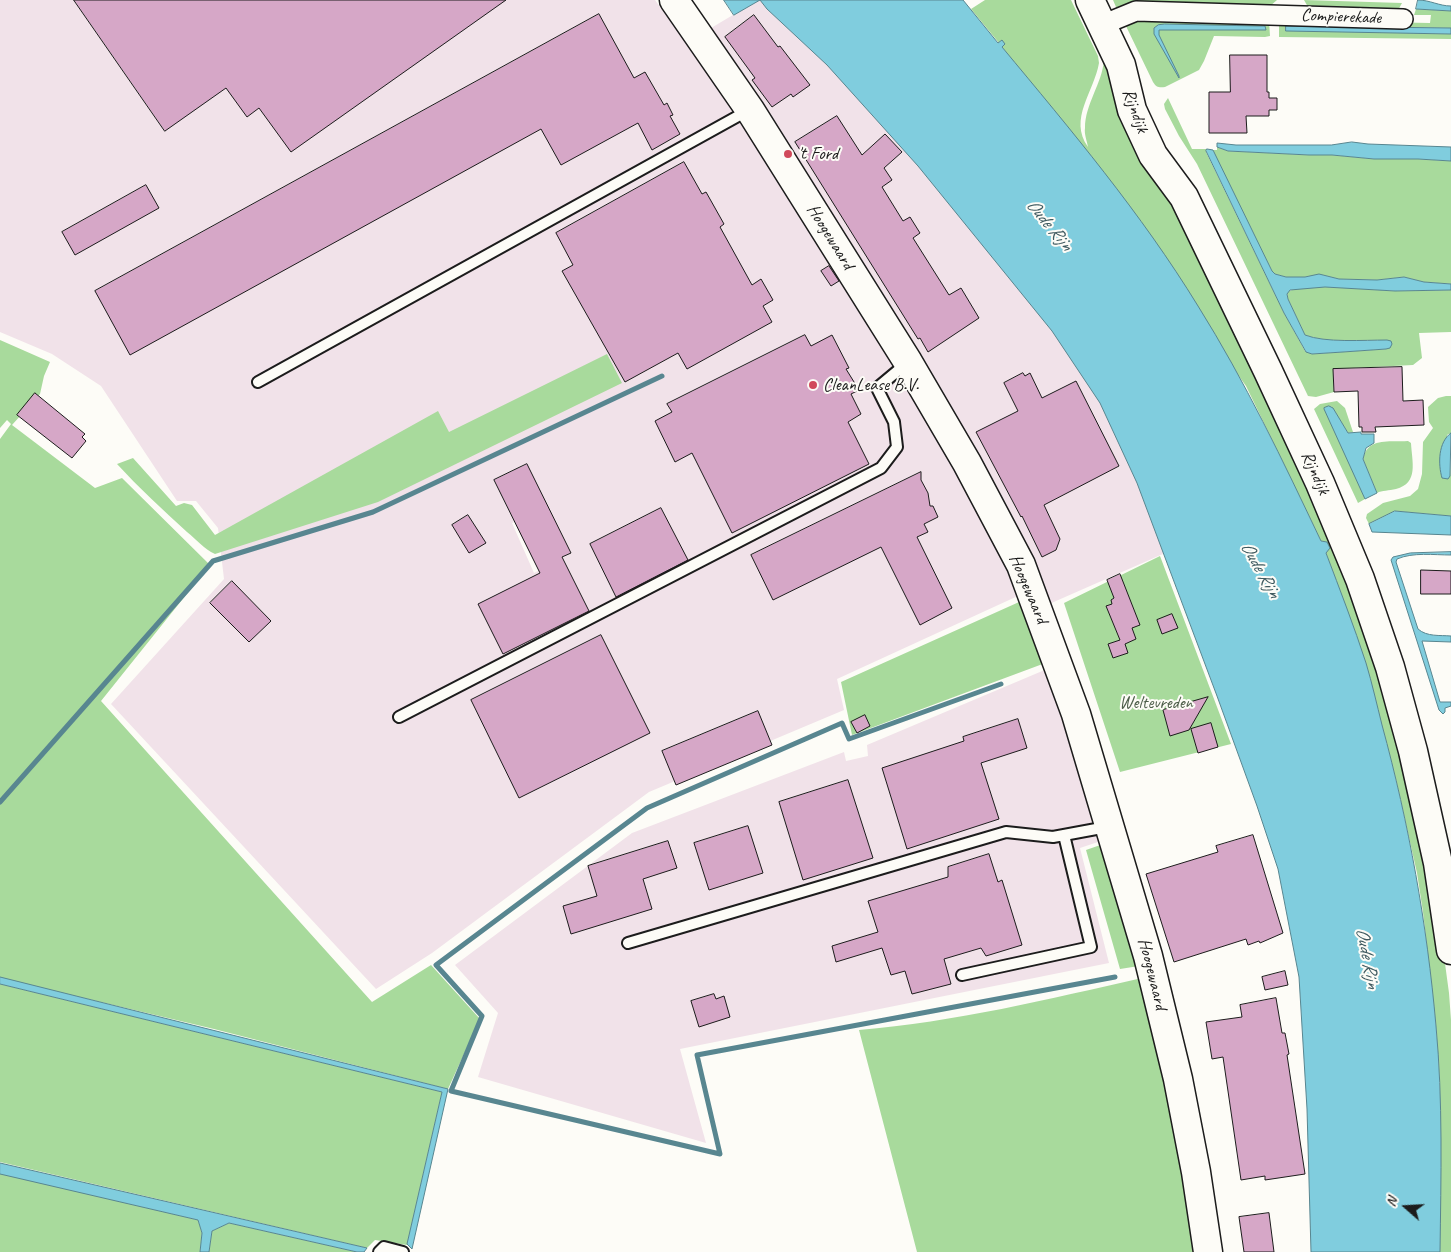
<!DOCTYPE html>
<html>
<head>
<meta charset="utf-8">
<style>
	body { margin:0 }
	#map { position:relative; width:1451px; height:1252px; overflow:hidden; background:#fdfcf7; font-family:Caveat,sans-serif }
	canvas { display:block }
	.north { position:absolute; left:1381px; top:1182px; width:50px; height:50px; -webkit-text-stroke:4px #fdfcf7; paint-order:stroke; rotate:289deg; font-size:14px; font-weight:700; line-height:20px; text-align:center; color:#1c1c1c }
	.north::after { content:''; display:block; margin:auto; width:18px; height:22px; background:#1c1c1c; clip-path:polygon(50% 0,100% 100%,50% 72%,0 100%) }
</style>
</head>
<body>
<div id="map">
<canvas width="1451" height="1252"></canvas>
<div class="north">N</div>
</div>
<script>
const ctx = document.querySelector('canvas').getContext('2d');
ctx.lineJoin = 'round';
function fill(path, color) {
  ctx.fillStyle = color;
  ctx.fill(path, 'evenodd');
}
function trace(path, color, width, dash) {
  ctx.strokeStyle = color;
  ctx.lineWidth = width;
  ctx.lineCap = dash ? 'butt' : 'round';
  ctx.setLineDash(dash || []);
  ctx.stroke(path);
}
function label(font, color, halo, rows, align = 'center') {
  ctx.font = font + ' Caveat,sans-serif';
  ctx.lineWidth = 4;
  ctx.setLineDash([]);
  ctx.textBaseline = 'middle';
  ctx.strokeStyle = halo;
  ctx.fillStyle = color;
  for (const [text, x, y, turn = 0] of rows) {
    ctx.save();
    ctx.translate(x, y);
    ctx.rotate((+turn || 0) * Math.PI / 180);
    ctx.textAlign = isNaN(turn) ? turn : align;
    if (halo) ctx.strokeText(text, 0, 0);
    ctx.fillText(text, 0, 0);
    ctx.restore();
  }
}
const built = new Path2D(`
	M0,0H655L686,43L758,0H778L1057,317L1188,538L1172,550L1031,612L1020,595L837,679L844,710L649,792L432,953L376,989L111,704L224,579L218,528L196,501H177L101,386L52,354L0,332ZM514,522L538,570L567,556L534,573L512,523Z
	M1047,669L1110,838L1080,848L1109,963L680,1049L706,1143L478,1077L498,1013L455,965L632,833L844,752L846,761L868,756L867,745Z`);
const green = new Path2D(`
	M985,0H1071L1098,56L1099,63C1094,92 1068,119 1088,147C1087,141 1084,134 1085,128C1085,104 1102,84 1104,60L1325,520L1386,682L1438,912L1449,993L1451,1020V1252H1440V1085L1436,1027L1423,912L1417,873L1397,784L1366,665L1326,553L1327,542L1321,541L1246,386L1002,47L1001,41L999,43L971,9Z
	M1113,0H1277L1269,7L1121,8L1116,7Z
	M1304,0L1402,3L1396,14L1308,7Z
	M1416,9L1451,11V28L1286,26L1285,30L1451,34V39L1279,37V20L1430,23L1431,15H1414Z
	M1137,20L1269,21L1270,36L1265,37L1214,36L1204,61L1199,70L1165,87C1159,88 1156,87 1153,82L1125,24Z
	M1168,98L1192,149H1207L1206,152L1284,313L1305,351L1312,354L1386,349L1387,340C1364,340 1325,343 1305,335L1288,299L1287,292C1305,282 1373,290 1396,291C1414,291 1433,290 1451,290V332L1419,333L1422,358L1413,365L1333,369L1334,392L1316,397L1308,396L1197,164L1179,136L1165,109L1164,104Z
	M1217,147L1228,151L1309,155H1332L1374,159H1418L1451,161V284L1424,282L1404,277L1377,280L1339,279L1322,275L1305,277H1286L1275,274L1272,271L1215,156L1213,150H1217Z
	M0,340L50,362L44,376L40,394L12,425L95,488L122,478L210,565L101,701L372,1002L431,965L480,1019L448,1089L214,1029L0,978V439L11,424L7,420L0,428Z
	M607,354L622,383L378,502L215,554C204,549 196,539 187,532C163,510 139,488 117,464L133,458L176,506L184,503L192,505L215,535L438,411L449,432Z
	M1446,396H1451V433L1447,435L1450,476L1451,461V516L1395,511L1369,524L1366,518L1367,514L1383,503L1410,496L1418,489L1422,474L1423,442L1433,428L1429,422L1428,407L1438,398Z
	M1337,401L1345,408L1353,432L1348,433L1331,406L1365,499L1358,503L1314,409L1320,404Z
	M1408,441L1411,443C1412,462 1419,483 1396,489C1389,491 1382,490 1377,493L1363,459C1367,437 1390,442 1408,441Z
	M1160,556L1231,744L1120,772L1064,603Z
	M1028,598L1048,662L852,735L841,682Z
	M1109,842L1139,966L1120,969L1086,850Z
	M1142,978L1206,1252H917L859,1030C955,1022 1049,999 1142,978Z
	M0,984L442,1092L407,1245L375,1240L367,1248L0,1162Z
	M0,1173L198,1220L202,1233L200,1252H0Z
	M229,1223L357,1252H209L212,1231Z`);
const water = new Path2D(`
	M724,0H963L998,43L1002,40L1005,44L1002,47C1071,130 1141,213 1198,306C1245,381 1283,461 1321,541L1327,542L1330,548L1326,553C1340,590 1354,626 1366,663C1372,683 1377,705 1382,725C1409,824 1427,924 1436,1026C1443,1101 1441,1177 1440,1252H1311L1307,1109L1299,977L1278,869L1257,806L1217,696L1137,483L1100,403L1052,331L918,166L827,65L767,9L760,0L734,15Z
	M1418,0C1430,0 1439,6 1451,6V11L1416,9Z
	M1165,24L1258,26H1265L1266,30H1159V35L1179,76V78L1154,34V28L1158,25Z
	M1286,26L1451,28V34L1286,31Z
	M1352,142L1368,144L1451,147V161L1418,159H1374L1332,155H1309L1228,151L1217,147V143L1236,145H1331Z
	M1207,149L1213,150L1272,271L1275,274L1286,277H1305L1319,274L1339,279L1377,280L1404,277L1424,282L1451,284V290L1395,291L1325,287L1290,290L1287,294L1288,299L1305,335C1325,343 1364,340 1387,340L1391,341L1392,344L1390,348L1386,349L1343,352L1312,354L1306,352L1284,313L1206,151Z
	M1329,406L1333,408L1348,433L1361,432V434H1374V443L1366,448L1363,459L1377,493L1365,499L1324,409V408Z
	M1451,433L1450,476L1448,479L1442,478C1438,464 1438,442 1451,433Z
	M1395,511L1451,516V535L1372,532L1369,524Z
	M1451,552V555C1434,555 1413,552 1397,559L1396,562L1418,629C1427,637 1440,635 1451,636V642L1422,641L1440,702H1451V706L1445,708V712L1443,714L1439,710L1391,560L1393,557L1410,553Z
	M0,977L448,1089L412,1249L407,1244L442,1092L0,984Z
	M0,1163L367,1248L364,1252H357L229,1223L212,1231L209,1252H200L202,1233L198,1220L0,1174Z`);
const stream = new Path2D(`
	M1001,684L849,739L842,723L647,808L436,965L482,1016L451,1091L720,1154L697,1055L1115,977
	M0,802L213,561L373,512L662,376`);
const building = new Path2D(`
	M74,0H506L291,152L259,108L247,117L226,88L165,131Z
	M599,14L634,78L645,72L664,105L667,103L673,115L670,116L680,134L652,150L638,123L561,165L541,129L130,355L95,291Z
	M754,15L778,47L780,46L810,85L793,97L791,94L772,107L752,80L755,78L725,37Z
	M1230,55H1267V92H1269V98H1277V110H1269V116H1246L1247,133H1209V92H1230Z
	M837,116L862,155L885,134L902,152L884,168L892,180L882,187L903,221L910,217L920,233L913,238L949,295L961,288L979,318L928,352L920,338L918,339L795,142Z
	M684,162L702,194L706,192L724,224L720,227L752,285L761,279L773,300L763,306L772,322L687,369L678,353L625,382L562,271L573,265L556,233Z
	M146,185L159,208L75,255L62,232Z
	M829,266L839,281L831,286L821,271Z
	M805,335L811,346L832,335L849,368L846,369L859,390L851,394L861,414L848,422L869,464L732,533L692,453L675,462L655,421L672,412L667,404Z
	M1402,367L1403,401L1423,400L1424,425L1375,427L1376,432H1362V427H1359L1358,391L1334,392L1333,369Z
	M1023,373L1025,376L1030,373L1042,398L1076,381L1119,466L1044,505L1060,539L1056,550L1042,557L1022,516L1021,517L976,432L1018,411L1004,383Z
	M35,393L85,434L82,437L86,441L72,458L17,415Z
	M527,464L571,553L562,557L589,611L503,654L478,604L540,573L494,480Z
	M921,472V480L928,493L930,506H933L938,517L924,524L928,532L917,537L952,608L920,625L881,547L773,600L751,555Z
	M661,508L688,560L616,597L590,544Z
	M468,515L486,543L469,553L452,525Z
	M1421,570L1451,571V594H1421Z
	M1120,574L1140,625L1132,628L1136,639L1125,644L1128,653L1113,658L1108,644L1120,640L1106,606L1112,604L1111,600L1114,598L1107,580Z
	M232,581L271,621L249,642L210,603Z
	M1172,614L1178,628L1162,634L1157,620Z
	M601,635L650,733L519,798L471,700Z
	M1208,697L1189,730L1170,736L1163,710Z
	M758,711L772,745L676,785L662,751Z
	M865,715L870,726L857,733L851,722Z
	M1018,719L1027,748L981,763L999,819L907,849L882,768L964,741L963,737Z
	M1211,723L1218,747L1198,753L1191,729Z
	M848,780L873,858L803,880L779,802Z
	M748,826L763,873L709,890L694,843Z
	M1253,835L1283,933L1260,943L1259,941L1248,945L1246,939L1174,962L1146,874L1218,852L1216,846Z
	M668,841L677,868L643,879L652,909L571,934L563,906L597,896L588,866Z
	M989,854L998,882L1002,880L1022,945L986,956L981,948L944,959L951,984L912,994L905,971L891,975L882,948L836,962L832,946L878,932L868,901L948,877V867Z
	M1285,971L1288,985L1265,990L1262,977Z
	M714,994L716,999L724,996L730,1017L699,1027L691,1001Z
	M1276,998L1282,1033H1285L1289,1054L1287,1055L1305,1174L1265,1180V1176L1241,1180L1223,1057L1212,1059L1206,1022L1242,1017L1240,1005Z
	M1269,1213L1274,1252H1244L1239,1217Z`);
const lane = new Path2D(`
	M258,382L749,110
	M399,717L881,468L897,447L894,422L877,388L907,363
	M628,943L1006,832L1053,837L1107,827
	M962,975L1091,947L1064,835
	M379,1252L384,1247L403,1252`);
const street = new Path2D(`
	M1102,25L1136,11L1403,19`);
const secondary = new Path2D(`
	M674,0L750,110L908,362L967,463L1021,565L1076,714L1148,956L1178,1079L1196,1172L1208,1252
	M1090,0L1121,65L1132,110L1153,155L1184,197L1268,371L1320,483L1360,579L1390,667L1413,751L1438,863L1451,950`);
const markers = [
	[788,154,5,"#d1495b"],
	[813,385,5,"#d1495b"]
];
const streetNames = [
	["Compierekade",1341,17,2],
	["Rijndijk",1135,111,70],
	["Hoogewaard",830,237,58],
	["Rijndijk",1315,473,66],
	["Hoogewaard",1028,589,67],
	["Hoogewaard",1152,974,76]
];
const poiNames = [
	["'t Ford",798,154],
	["CleanLease B.V.",823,385]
];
const parkNames = [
	["Weltevreden",1156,703]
];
const waterNames = [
	["Oude Rijn",1049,225,50],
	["Oude Rijn",1260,570,60],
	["Oude Rijn",1367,958,79]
];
fill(built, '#f1e2e9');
fill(green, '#a8da9c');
fill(water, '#80cdde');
trace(water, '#588690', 1);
trace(stream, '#588690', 5);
fill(building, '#d6a7c7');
trace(building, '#1c1c1c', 1);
trace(lane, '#1c1c1c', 14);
trace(street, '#1c1c1c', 22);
trace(secondary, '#1c1c1c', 31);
trace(lane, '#fdfcf7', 10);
trace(street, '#fdfcf7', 19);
trace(secondary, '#fdfcf7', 28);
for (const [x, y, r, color] of markers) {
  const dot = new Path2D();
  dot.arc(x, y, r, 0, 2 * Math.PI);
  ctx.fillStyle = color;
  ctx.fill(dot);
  trace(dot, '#fdfcf7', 2);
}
label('18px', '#1c1c1c', '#fdfcf7', streetNames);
label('18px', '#1c1c1c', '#fdfcf7', poiNames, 'left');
label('18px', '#4d5e49', '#fdfcf7', parkNames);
label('italic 19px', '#3f5a60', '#fdfcf7', waterNames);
</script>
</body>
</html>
